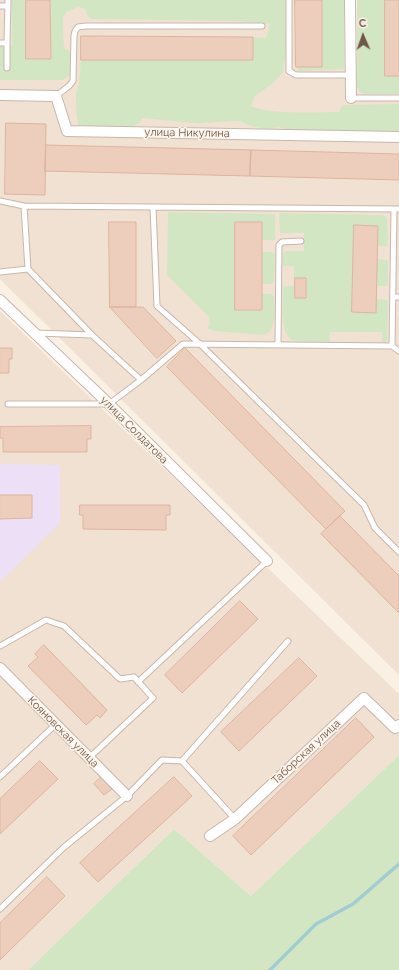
<!DOCTYPE html>
<html>
<head>
<meta charset="utf-8">
<style>
	body { margin:0 }
	#map { position:relative; width:399px; height:970px; overflow:hidden; background:#faf0e3; font-family:Raleway,sans-serif }
	canvas { display:block }
	.north { position:absolute; left:343px; top:16px; width:40px; height:40px; -webkit-text-stroke:3px #fdf4e9; paint-order:stroke; rotate:358deg; font-size:11px; font-weight:700; line-height:16px; text-align:center; color:#6f574c }
	.north::after { content:''; display:block; margin:auto; width:14px; height:18px; background:#6f574c; clip-path:polygon(50% 0,100% 100%,50% 72%,0 100%) }
</style>
</head>
<body>
<div id="map">
<canvas width="399" height="970"></canvas>
<div class="north">С</div>
</div>
<script>
const ctx = document.querySelector('canvas').getContext('2d');
ctx.lineJoin = 'round';
function fill(path, color) {
  ctx.fillStyle = color;
  ctx.fill(path, 'evenodd');
}
function trace(path, color, width, dash) {
  ctx.strokeStyle = color;
  ctx.lineWidth = width;
  ctx.lineCap = dash ? 'butt' : 'round';
  ctx.setLineDash(dash || []);
  ctx.stroke(path);
}
function label(font, color, halo, rows, align = 'center') {
  ctx.font = font + ' Raleway,sans-serif';
  ctx.lineWidth = 3;
  ctx.setLineDash([]);
  ctx.textBaseline = 'middle';
  ctx.strokeStyle = halo;
  ctx.fillStyle = color;
  for (const [text, x, y, turn = 0] of rows) {
    ctx.save();
    ctx.translate(x, y);
    ctx.rotate((+turn || 0) * Math.PI / 180);
    ctx.textAlign = isNaN(turn) ? turn : align;
    if (halo) ctx.strokeText(text, 0, 0);
    ctx.fillText(text, 0, 0);
    ctx.restore();
  }
}
const residential = new Path2D(`
	M0,0H344L345,91H357V0H399V675L0,279Z
	M0,311L399,694V755L251,896L174,829L28,970H0Z`);
const education = new Path2D(`
	M0,464L60,465V523L0,582Z`);
const green = new Path2D(`
	M12,0H26V59H51L50,0H286V53L283,72L273,83L255,96L251,106C271,115 316,112 339,112L341,107L346,105L399,104V132L319,130H292L278,127L267,129L250,126L240,121L195,123L142,118C141,121 139,124 136,125C124,132 92,127 78,125L76,109V94L79,84L81,60H253V37L266,38L270,24L236,21L92,19L88,17L85,9L78,7L66,12L63,17C64,28 62,38 65,49L70,51V75L63,80H0V46H12Z
	M322,0H344V69L298,71L296,67H322Z
	M357,0H385V75L399,76V94H365L360,92L357,87Z
	M168,212L273,214L275,215V240H262L235,310H261L262,294H271L274,297C274,305 276,326 269,332C267,334 265,334 263,335L214,331L207,328L210,323L209,317L167,275Z
	M279,213L382,215L387,217L388,246H378L377,259L388,260V286H377V299L388,300L387,341L382,343V332H330V342C322,341 297,342 292,340C279,333 283,299 283,286H294V266H283V253L286,251H304V233H280Z
	M262,252H273L275,255L274,282L272,284H262Z
	M399,755V970H28L174,829L251,896Z`);
const stream = new Path2D(`
	M270,970L316,924L353,904L399,864`);
const building = new Path2D(`
	M26,0H50L51,59H26Z
	M295,0H322V67H296Z
	M385,0H399V76H385Z
	M81,36L253,37V60H81Z
	M6,123L46,124L45,195L5,194Z
	M46,145L251,150L250,176L45,171Z
	M251,150L399,154V180L250,176Z
	M109,222H136V307H110Z
	M235,222H262V310H235Z
	M354,225L378,226L376,313L352,312Z
	M295,278H306V298H295Z
	M110,307H143L176,341L157,358Z
	M0,348H12V359H9V373H0Z
	M185,348L345,511L326,529L167,367Z
	M91,426V439H87V452H3V438H0V427Z
	M0,495H32V518L0,519Z
	M80,505H170V515H166V530L83,529V515H80Z
	M340,516L399,576V613L321,534Z
	M240,601L258,619L182,693L165,675Z
	M44,645L107,710L100,718L97,715L86,725L28,666L38,657L35,654Z
	M299,658L317,676L239,751L221,732Z
	M356,718L374,737L251,855L233,836Z
	M40,761L58,779L0,834V799Z
	M101,777L112,789L104,795L94,784Z
	M174,777L192,796L98,882L80,863Z
	M47,877L65,896L0,960V923Z`);
const service = new Path2D(`
	M289,0V71L296,75H350
	M0,6H8
	M0,43H7L8,0
	M7,68V43
	M56,96L69,86L73,81L74,36L75,31L78,27L86,26H262
	M351,98H399
	M0,201L24,206
	M153,207L399,209
	M28,269L92,335
	M0,272L28,269L24,206L153,207L157,306L200,344L364,505L375,528L399,552
	M393,297H399
	M36,333L92,335L141,380
	M278,345L279,245L282,242L301,241
	M392,346L394,210
	M8,404H109L141,380L183,344L392,346L399,351
	M0,646L46,620L64,626L120,679L134,677L153,698L89,758
	M138,682L267,561
	M182,761L235,819
	M0,777L56,724
	M0,909L63,848L127,796L162,760L182,761L288,641`);
const minor = new Path2D(`
	M350,0L351,98
	M0,95L56,96L67,131L399,137
	M0,300L109,404L267,561
	M0,668L127,796
	M210,836L235,819L364,698L395,728L399,725`);
const streetNames = [
	["улица Никулина",187,133,1],
	["улица Солдатова",134,430,45],
	["Кояновская улица",63,732,45],
	["Таборская улица",306,752,-43]
];
fill(residential, '#f1e1d2');
fill(education, '#ede0f6');
fill(green, '#d3e6c3');
trace(stream, '#a1cdd2', 3.5);
fill(building, '#edcebd');
trace(building, '#deb49f', 1);
trace(service, '#c9b7ab', 7);
trace(minor, '#c9b7ab', 12);
trace(service, '#fff', 5);
trace(minor, '#fff', 10);
label('11px', '#6f574c', '#fdf4e9', streetNames);
</script>
</body>
</html>
